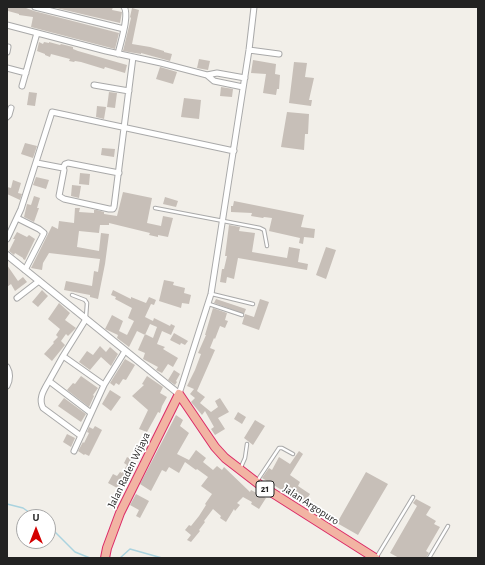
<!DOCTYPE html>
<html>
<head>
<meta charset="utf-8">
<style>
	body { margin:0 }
	#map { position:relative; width:485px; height:565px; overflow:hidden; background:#f2efe9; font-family:"Alegreya Sans",sans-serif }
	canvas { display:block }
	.frame { position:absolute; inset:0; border:8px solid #222; pointer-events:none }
	.north { position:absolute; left:16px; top:509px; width:40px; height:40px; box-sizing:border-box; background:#fff; border:1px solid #a7a7a7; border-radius:50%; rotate:0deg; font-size:11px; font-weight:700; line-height:16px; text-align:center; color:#222 }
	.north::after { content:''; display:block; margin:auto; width:14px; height:18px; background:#d40000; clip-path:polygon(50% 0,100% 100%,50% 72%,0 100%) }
</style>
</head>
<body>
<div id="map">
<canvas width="485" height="565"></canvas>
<div class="frame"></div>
<div class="north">U</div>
</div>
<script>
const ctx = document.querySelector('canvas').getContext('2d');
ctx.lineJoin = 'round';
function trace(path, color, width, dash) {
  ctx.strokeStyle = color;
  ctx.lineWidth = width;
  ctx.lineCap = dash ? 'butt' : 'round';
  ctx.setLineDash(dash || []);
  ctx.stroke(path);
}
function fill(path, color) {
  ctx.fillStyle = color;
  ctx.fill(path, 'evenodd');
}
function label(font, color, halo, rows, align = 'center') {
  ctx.font = font + ' "Alegreya Sans",sans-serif';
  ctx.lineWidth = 3.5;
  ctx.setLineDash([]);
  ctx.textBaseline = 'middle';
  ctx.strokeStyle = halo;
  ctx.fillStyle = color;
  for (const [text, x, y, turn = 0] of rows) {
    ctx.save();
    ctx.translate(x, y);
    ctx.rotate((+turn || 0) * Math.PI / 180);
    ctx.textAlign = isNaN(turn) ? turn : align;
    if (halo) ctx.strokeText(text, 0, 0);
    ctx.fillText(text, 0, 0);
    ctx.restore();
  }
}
const stream = new Path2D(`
	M7,504L23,508L36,517
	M48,525L75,552L90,558
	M120,558L130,549L162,558`);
const building = new Path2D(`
	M8,7H26V8L34,11L119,33L115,49L31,27L33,17L19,15V14L8,11Z
	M52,7H113L112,10L122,12L120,23Z
	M132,8L139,10L132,44L150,47L164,51V52L172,54L170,61L141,53V54L123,51L131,18L130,17Z
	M39,42L43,44L44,42L49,43V42L60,45L61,44L73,47V49L78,51L127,65L125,73L105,67L104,69L81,62L75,61L74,62L69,61L70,59L51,54L50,57L45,55V54L37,51Z
	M199,59L210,61L208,70L197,68Z
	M253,60L276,64L275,74L280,75L279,89H277L276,95L263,93L266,74L251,73Z
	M294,62L307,63L305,77L314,78L309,100H312L311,106L289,103Z
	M160,67L177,72L173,84L156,79Z
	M221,87L233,89L232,97L220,96Z
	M29,92L37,93L35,106L27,105Z
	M109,92L117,93L115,108L107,107Z
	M184,98L201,100L199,119L181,117Z
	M97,106L106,107L104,119L96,117Z
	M287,112L309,114L308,134H305L304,150L281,147Z
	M25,143L37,146L33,158L21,154Z
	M102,148L115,149L114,157L101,155Z
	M80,173L90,174L89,185L79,184Z
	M36,177L49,180L46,189L33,185Z
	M13,180L21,183L18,193L22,194L20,200L7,194V187L11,188Z
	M72,185L81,186L79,198L71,196Z
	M123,192L152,198L147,223L161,226L163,216L173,218L168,237L158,235V237L149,235L150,233L109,223V225H100L99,233L79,231L77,247L99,251L101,233L109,234L105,264L98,299L90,297V295L64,290L66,281L92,286L94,271L98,272L100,259L49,253L43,263L42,270L31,268L52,226L58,229L59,221L74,223L75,208H80L79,212L94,213V210H97L104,212V214L117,216Z
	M34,196L40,198L37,208H39L34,222L24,217L27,204L31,205Z
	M165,197L178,201L176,207L163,204Z
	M234,201L304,215L301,227L315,229L314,238L304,237L303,244L299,243L300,238L269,231L272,218L264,217L263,218L251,216L252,213L231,212V206H233Z
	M229,225L240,227L239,231L255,233L252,252L287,258L289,247L300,249L298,262L308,264L307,270L238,258L234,279L227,277L226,283L220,282L222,269H224L227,256H225Z
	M17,232L27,237L29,235L35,239L25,260L23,259V258L15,253L14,255L9,251L15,239H13Z
	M326,247L336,250L326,279L316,275Z
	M7,265L18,281L23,277L27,282L15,291L11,284L7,287Z
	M164,280L174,282L173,285L185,288L184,293L191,295L189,304L182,303L181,308L159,301Z
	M42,290L48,296L38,307L32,302Z
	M113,290L131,299V297L146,303L149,297L156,300L154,305L151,304L145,317L153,321L154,318L170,326L171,324L175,326L171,335L162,331L157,344L165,347L163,349L178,358L173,367L168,364L162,373L156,370L158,367L143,359L145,353L138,350L145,334L153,338L157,327L150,324L145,335L137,331L129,347L117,338L118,335L105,329L112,315L123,321L119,331L127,335L134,321L128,318L132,308L115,299L116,297L111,295Z
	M216,299L246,309L244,314L214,303Z
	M260,299L269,302L259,330L242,324L245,314L254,317Z
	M59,303L70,313L65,320L76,328L68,336L66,334L61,341L65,345L52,361L44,354L54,343L53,342L58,337L56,335L60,329L48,319Z
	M213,308L227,313L225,320L228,321L225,328L220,326L215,339L214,338L210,348L215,350L197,391L205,397L200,403L211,412L218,407L215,401L220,398L229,412L218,418L225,429L215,435L211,429L214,427L205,411L202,415L191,402L195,398L190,394L194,389L187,386L195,370L201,354L198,353L206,335H205Z
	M174,333L188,341L185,345L181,343L180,345L170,340Z
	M100,346L106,352L110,347L118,354L111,366L101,357L90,370L79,362L87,351L93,355Z
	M125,359L135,365L126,380L123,379L119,385L116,383L114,386L110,383Z
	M174,370L180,374L176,381L177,382L175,385L168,380Z
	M81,376L98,388L93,395L94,396L89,407L67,390L73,383L75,384Z
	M147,376L163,387L160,393L167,397L162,406L160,413L158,412L147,432L139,429L148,410L132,396L144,385L142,384Z
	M110,390L121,397L111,411L102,404Z
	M64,398L86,414L81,422L58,406Z
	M238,412L246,417L242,424L234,419Z
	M176,415L183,420L180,426L189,433L177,454L189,460L196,450L206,458L203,462L213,470L217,466L222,470L224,467L250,492L251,490L266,498L259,509L251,504L252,502L243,497L237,503L240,505L235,511L234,509L226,522L220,518L221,516L213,509L204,521L205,522L199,530L200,531L191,542L187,540L191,535L185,530L189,525L191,526L199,516L206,505L205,504L212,494L201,486L208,477L197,469L196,470L185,462L179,473L169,467L166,472L162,470L151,491L140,484Z
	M255,420L265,426L253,445L244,438Z
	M95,426L102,430L89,456L85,454L84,455L78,451L83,442L84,443L89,433L87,432L89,427L93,429Z
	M67,434L75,438L71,447L63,442Z
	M299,451L303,454L290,475L300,482L298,486L310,494L303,505L284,493L285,492L262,478L269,468L272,470L279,457L290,464Z
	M127,457L134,461L119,489L108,483L113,474L117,476L120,472L122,473L127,465L124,463Z
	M366,472L388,484L358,535L337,523Z
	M136,494L149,501L140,518L136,516L139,510L130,505Z
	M416,499L431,507L426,515L436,521L434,524L440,527L426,551L429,553L426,558H399L390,553L417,506L413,503Z`);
const service = new Path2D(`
	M155,208L260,228L264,230L267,246
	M212,294L253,304
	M72,295L85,300L87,303L86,317
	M209,304L242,315
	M241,467L245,458L247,444
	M257,481L279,448H282L293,454
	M376,558L413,497
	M429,558L448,526`);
const minor = new Path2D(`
	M35,7L124,29
	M7,25L106,51L161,63L207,75L214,81L243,87
	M249,50L279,54
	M7,52L8,47
	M118,54C120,44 130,15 124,7
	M7,68L26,73
	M207,75L217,73L245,78
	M94,85L129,91
	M22,86L37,33
	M7,117L9,115L11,108
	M37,163L63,168
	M119,173L68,163L65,164L63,168L64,170L59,196L64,199L109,209H113L114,207L133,57
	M17,218L39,229L44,233L25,270
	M7,239L21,209L52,112L234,151
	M17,298L39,281
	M86,319L63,356L104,385
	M63,356L49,381L91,413
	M7,367C11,374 10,380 7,386
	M49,381C44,390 38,398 43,408L81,436
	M179,394L211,294L249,50L254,7
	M74,451L104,385L125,351`);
const tertiary = new Path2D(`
	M7,255L179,394`);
const trunk = new Path2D(`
	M105,558L107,548L120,513L179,394L215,447L225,458L260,485L375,558`);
const shields = [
	[265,489,18]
];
const shieldNames = [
	["21",265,489]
];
const streetNames = [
	["Jalan Raden Wijaya",129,470,-64],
	["Jalan Argopuro",311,505,33]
];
trace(stream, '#aad3df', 1.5);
fill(building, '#c7bfb8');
trace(service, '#a9a9a9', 4.5);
trace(minor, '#a9a9a9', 7);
trace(tertiary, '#a9a9a9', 8);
trace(trunk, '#dc2a67', 10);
trace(service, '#fff', 2.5);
trace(minor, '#fff', 5);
trace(tertiary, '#fff', 6);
trace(trunk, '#f2b4a3', 8);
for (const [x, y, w] of shields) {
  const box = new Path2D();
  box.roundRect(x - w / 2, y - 8, w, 16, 3);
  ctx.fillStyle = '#fff';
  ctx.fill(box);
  trace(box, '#222', 1);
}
label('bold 10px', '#222', null, shieldNames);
label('11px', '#222', '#fff', streetNames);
</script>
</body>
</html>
